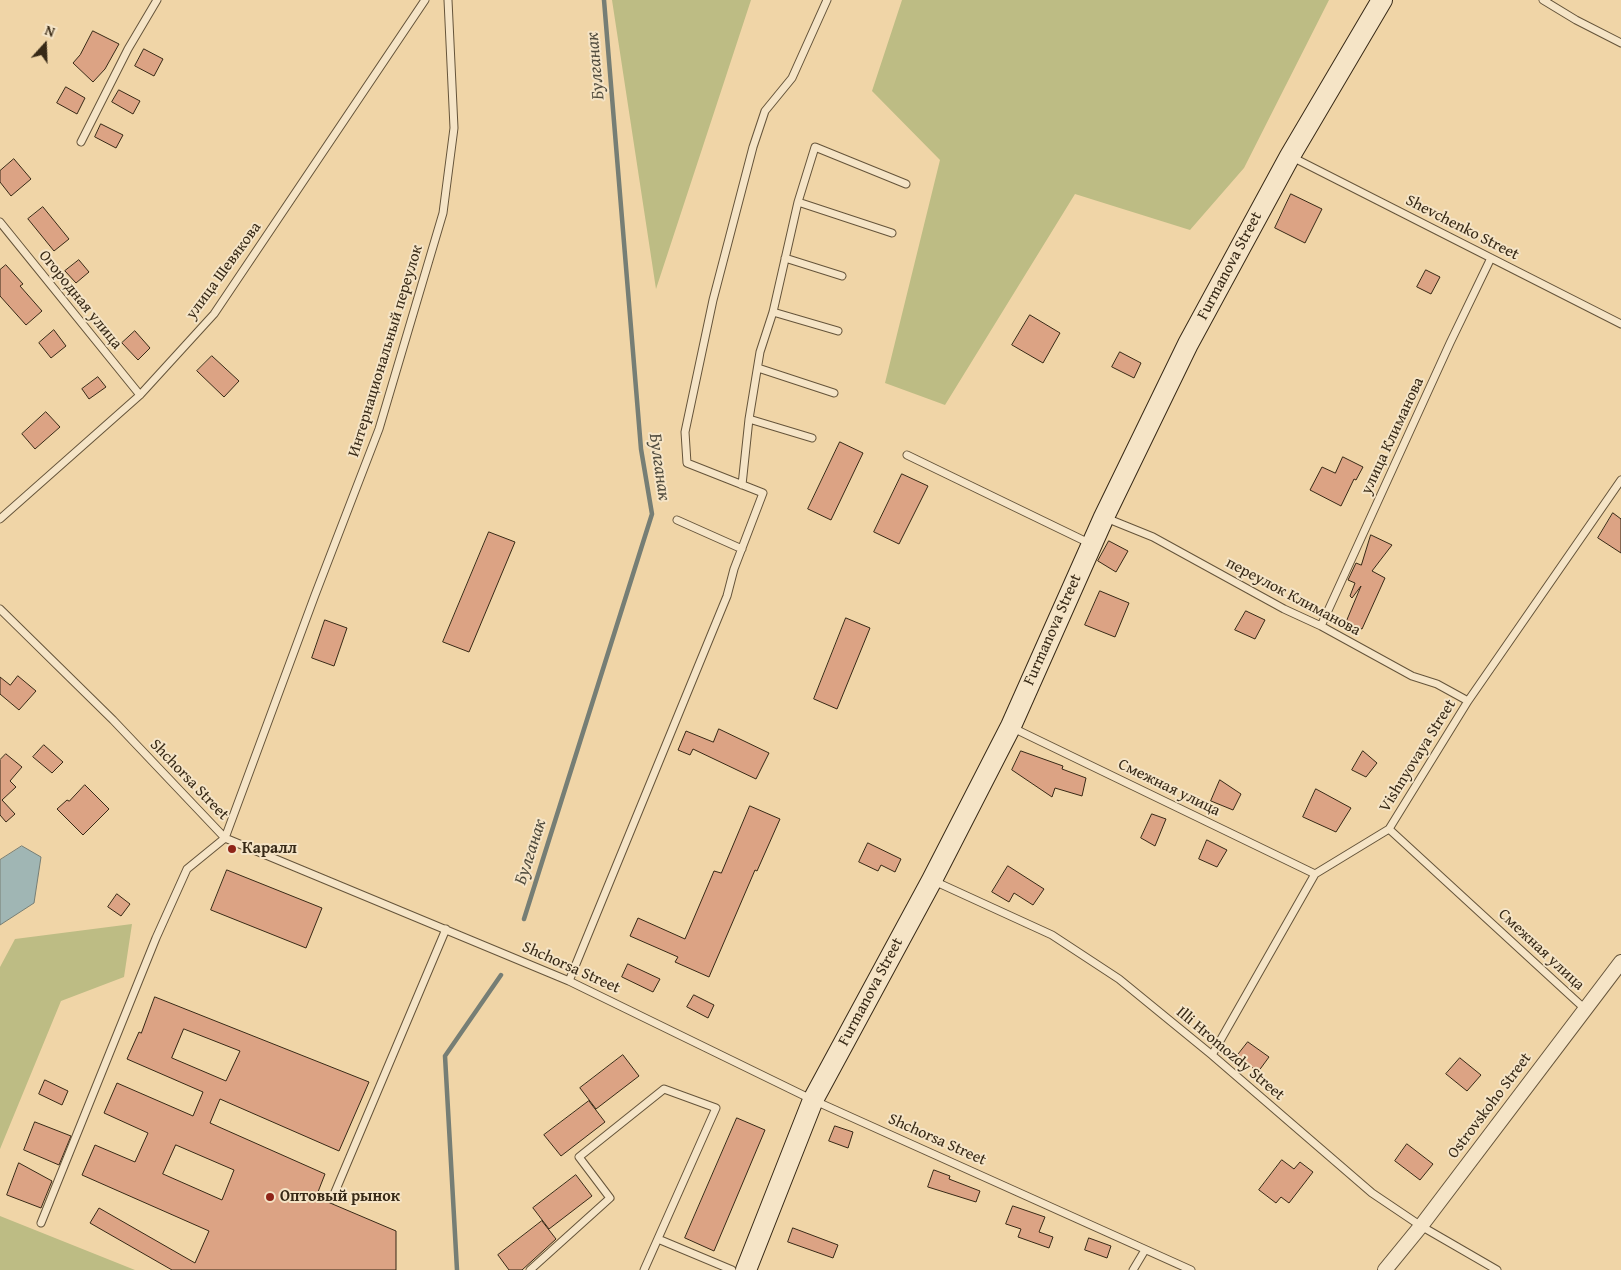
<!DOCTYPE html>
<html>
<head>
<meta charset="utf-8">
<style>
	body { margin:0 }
	#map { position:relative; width:1621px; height:1270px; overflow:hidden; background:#f0d5a7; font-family:"Gentium Book Plus",serif }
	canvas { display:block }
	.north { position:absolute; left:20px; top:20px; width:50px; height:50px; -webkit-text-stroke:4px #f5e4c6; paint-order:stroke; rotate:20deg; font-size:14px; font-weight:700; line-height:20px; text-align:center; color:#372916 }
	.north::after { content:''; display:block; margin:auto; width:18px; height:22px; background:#372916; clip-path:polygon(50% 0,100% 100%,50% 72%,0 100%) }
</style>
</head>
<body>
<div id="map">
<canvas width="1621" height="1270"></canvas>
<div class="north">N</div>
</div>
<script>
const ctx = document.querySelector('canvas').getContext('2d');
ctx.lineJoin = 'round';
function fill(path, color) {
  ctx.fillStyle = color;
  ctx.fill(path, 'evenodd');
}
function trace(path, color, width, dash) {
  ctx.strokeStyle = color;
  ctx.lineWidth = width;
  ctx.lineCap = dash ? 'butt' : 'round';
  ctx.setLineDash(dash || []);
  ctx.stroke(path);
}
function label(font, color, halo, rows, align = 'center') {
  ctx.font = font + ' "Gentium Book Plus",serif';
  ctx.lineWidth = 4;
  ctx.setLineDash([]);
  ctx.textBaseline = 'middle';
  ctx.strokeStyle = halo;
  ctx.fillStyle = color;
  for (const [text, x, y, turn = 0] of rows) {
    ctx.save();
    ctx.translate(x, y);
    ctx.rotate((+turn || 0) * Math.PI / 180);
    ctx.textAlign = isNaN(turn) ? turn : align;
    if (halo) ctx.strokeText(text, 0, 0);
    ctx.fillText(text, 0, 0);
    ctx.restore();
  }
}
const green = new Path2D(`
	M612,0H751L656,289Z
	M902,0H1329L1244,168L1190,230L1075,194L945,405L885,383L940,160L872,91Z
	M132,924L124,977L61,1001L0,1149V967L15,939Z
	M0,1216L135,1270H0Z`);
const water = new Path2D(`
	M22,846L41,857L34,903L0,925V860Z`);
const stream = new Path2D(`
	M524,919L652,514L641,449L604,0
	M457,1270L445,1056L501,975`);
const building = new Path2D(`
	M93,31L119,44L105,69L93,82L73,63L80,55Z
	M144,49L163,59L154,76L135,66Z
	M66,87L85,98L77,114L57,103Z
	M119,90L140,101L133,114L112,102Z
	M101,124L123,135L116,148L95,137Z
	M14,159L31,179L11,196L0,182V171Z
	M1291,194L1322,209L1305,243L1275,228Z
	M43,207L69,239L54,251L28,219Z
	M79,260L89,272L76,283L65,271Z
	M6,265L23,284L20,286L42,311L26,325L0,296V270Z
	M1426,270L1440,277L1431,294L1417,287Z
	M1030,315L1060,333L1043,363L1012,345Z
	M54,330L66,346L51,358L39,343Z
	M135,331L150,348L138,360L122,343Z
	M1120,352L1141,363L1134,378L1112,367Z
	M212,356L239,381L224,397L197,371Z
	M98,377L106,387L89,399L82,389Z
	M46,412L60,427L35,449L22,434Z
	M840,442L863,453L831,520L808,509Z
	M1343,457L1363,467L1356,480L1354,479L1341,506L1310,490L1322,467L1335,473Z
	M902,474L928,486L899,544L874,532Z
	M1613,513L1621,519V553L1598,538Z
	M489,532L515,542L469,652L443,642Z
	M1371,535L1392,545L1372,571L1385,578L1362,629L1346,622L1361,586L1352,598L1350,596L1355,583L1348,580L1356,563L1361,565Z
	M1109,541L1128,551L1116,572L1098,561Z
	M1100,591L1129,603L1115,637L1085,625Z
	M1246,611L1265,620L1255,639L1235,630Z
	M846,618L870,628L837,709L814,699Z
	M325,620L347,628L334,666L312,658Z
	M18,676L36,691L19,710L0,694V677L10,685Z
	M719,729L769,753L756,779L693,749L690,755L678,750L686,731L713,742Z
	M44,745L63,762L52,773L33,757Z
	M1021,751L1063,766L1062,769L1086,778L1082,796L1055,788L1052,797L1012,770Z
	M1363,751L1377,763L1366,777L1352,770Z
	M6,754L22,767L10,781L16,787L2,800L15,814L6,822L0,815V760Z
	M1220,780L1241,794L1233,810L1211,801Z
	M85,785L109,809L83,835L57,809L67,800L69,801Z
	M1316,789L1351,808L1336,832L1303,817Z
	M750,806L780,819L757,871L755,870L709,977L675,962L678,957L630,936L638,918L685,939L714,871L721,873Z
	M1152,814L1166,819L1155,846L1141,838Z
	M1207,840L1227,850L1217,867L1199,859Z
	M868,843L901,859L895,872L881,865L878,871L859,862Z
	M1008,866L1044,889L1033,905L1014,893L1009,902L992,892Z
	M227,870L322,908L306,948L211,910Z
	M117,894L130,904L121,916L108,907Z
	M628,964L660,979L653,992L622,977Z
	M694,995L714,1005L708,1018L687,1007Z
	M155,997L369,1082L339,1151L220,1099L210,1123L325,1174L316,1197L396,1231V1270H172L90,1223L99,1208L195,1263L209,1231L82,1175L95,1145L135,1162L148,1133L104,1113L117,1083L193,1116L203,1092L127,1059L139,1032L141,1033ZM184,1029L240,1051L226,1081L172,1058ZM176,1145L234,1170L222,1200L163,1174Z
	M1248,1042L1269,1057L1258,1072L1237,1056Z
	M623,1055L639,1076L596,1109L580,1088Z
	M1460,1058L1481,1075L1467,1091L1446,1074Z
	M45,1080L68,1091L62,1105L39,1094Z
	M589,1101L605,1122L561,1156L544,1135Z
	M737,1118L765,1130L714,1251L685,1238Z
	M35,1122L71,1136L59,1165L24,1150Z
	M835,1126L853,1132L848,1148L829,1141Z
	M1407,1144L1433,1164L1420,1180L1395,1161Z
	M1282,1160L1294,1169L1300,1162L1313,1172L1289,1203L1281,1197L1276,1203L1259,1190Z
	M19,1163L52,1181L41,1208L7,1195Z
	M934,1170L950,1176L949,1179L980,1191L976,1202L928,1187Z
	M576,1175L592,1196L549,1229L533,1208Z
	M1013,1206L1045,1217L1039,1232L1053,1237L1049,1248L1018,1237L1021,1229L1006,1224Z
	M542,1221L556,1239L522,1270H509L498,1255Z
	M793,1228L838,1245L833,1258L788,1242Z
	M1089,1238L1111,1246L1107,1258L1085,1250Z`);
const service = new Path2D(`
	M1543,0L1576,20L1621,43
	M81,142L128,49L157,0
	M1292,157L1621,324
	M798,202L892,233
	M0,222L140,395
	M785,258L842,276
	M773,312L838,331
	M758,368L834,393
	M749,419L812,438
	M907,455L1091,544
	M742,485L749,419L760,352L773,312L798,202L815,147L906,184
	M1106,518L1153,537L1284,609L1321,626L1412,676L1437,684L1468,701
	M0,519L140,395L214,314L425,0
	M677,520L742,549
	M0,609L113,720L225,838L569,981L813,1100L1191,1270
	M1321,626L1450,343L1491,258
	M1011,727L1315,874
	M1389,829L1585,1009
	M934,881L1052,935L1119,979L1212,1055L1372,1193L1421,1226L1497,1270
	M569,981L727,596L734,569L763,493L687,463L685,432L713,300L753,147L765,111L792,78L827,0
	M1212,1055L1315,874L1389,829L1468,701L1621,480
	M332,1199L446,929
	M41,1223L156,938L187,869L225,838L315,595L379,429L443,213L454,128L448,0
	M658,1239L732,1270
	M530,1270L610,1198L579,1157L664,1089L716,1108L644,1270
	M1133,1270L1145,1250`);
const minor = new Path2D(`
	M1385,1270L1421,1226L1621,962`);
const secondary = new Path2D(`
	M746,1270L813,1100L932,880L1011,726L1104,517L1188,344L1290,156L1382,0`);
const markers = [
	[232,849,5,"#8f2418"],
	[270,1197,5,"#8f2418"]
];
const streetNames = [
	["Shevchenko Street",1462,228,27],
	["Furmanova Street",1230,266,-62],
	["улица Шевякова",224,271,-54],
	["Огородная улица",80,300,51],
	["Интернациональный переулок",386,351,-73],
	["улица Климанова",1393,436,-65],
	["переулок Климанова",1293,597,28],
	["Furmanova Street",1053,630,-66],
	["Vishnyovaya Street",1418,756,-58],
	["Shchorsa Street",189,780,46],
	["Смежная улица",1169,788,26],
	["Смежная улица",1541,950,43],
	["Shchorsa Street",571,968,24],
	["Furmanova Street",871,992,-62],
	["Illi Hromozdy Street",1230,1054,40],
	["Ostrovskoho Street",1490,1106,-53],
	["Shchorsa Street",937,1140,24]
];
const poiNames = [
	["Каралл",242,849],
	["Оптовый рынок",280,1197]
];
const waterNames = [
	["Булганак",596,66,-95],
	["Булганак",659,467,82],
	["Булганак",531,852,-72]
];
fill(green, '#bdbc84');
fill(water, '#a0b6b4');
trace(water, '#767e75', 1);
trace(stream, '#767e75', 4.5);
fill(building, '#dca384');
trace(building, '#372916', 1);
trace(service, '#65543a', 9);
trace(minor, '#65543a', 16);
trace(secondary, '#372916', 22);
trace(service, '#f5e4c6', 7);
trace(minor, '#f5e4c6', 14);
trace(secondary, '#f5e4c6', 20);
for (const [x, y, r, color] of markers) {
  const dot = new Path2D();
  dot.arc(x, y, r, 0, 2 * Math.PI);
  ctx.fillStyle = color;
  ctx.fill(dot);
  trace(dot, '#f5e4c6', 2);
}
label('16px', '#372916', '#f5e4c6', streetNames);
label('bold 16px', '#372916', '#f5e4c6', poiNames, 'left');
label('italic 18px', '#514c3e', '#f5e4c6', waterNames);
</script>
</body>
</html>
